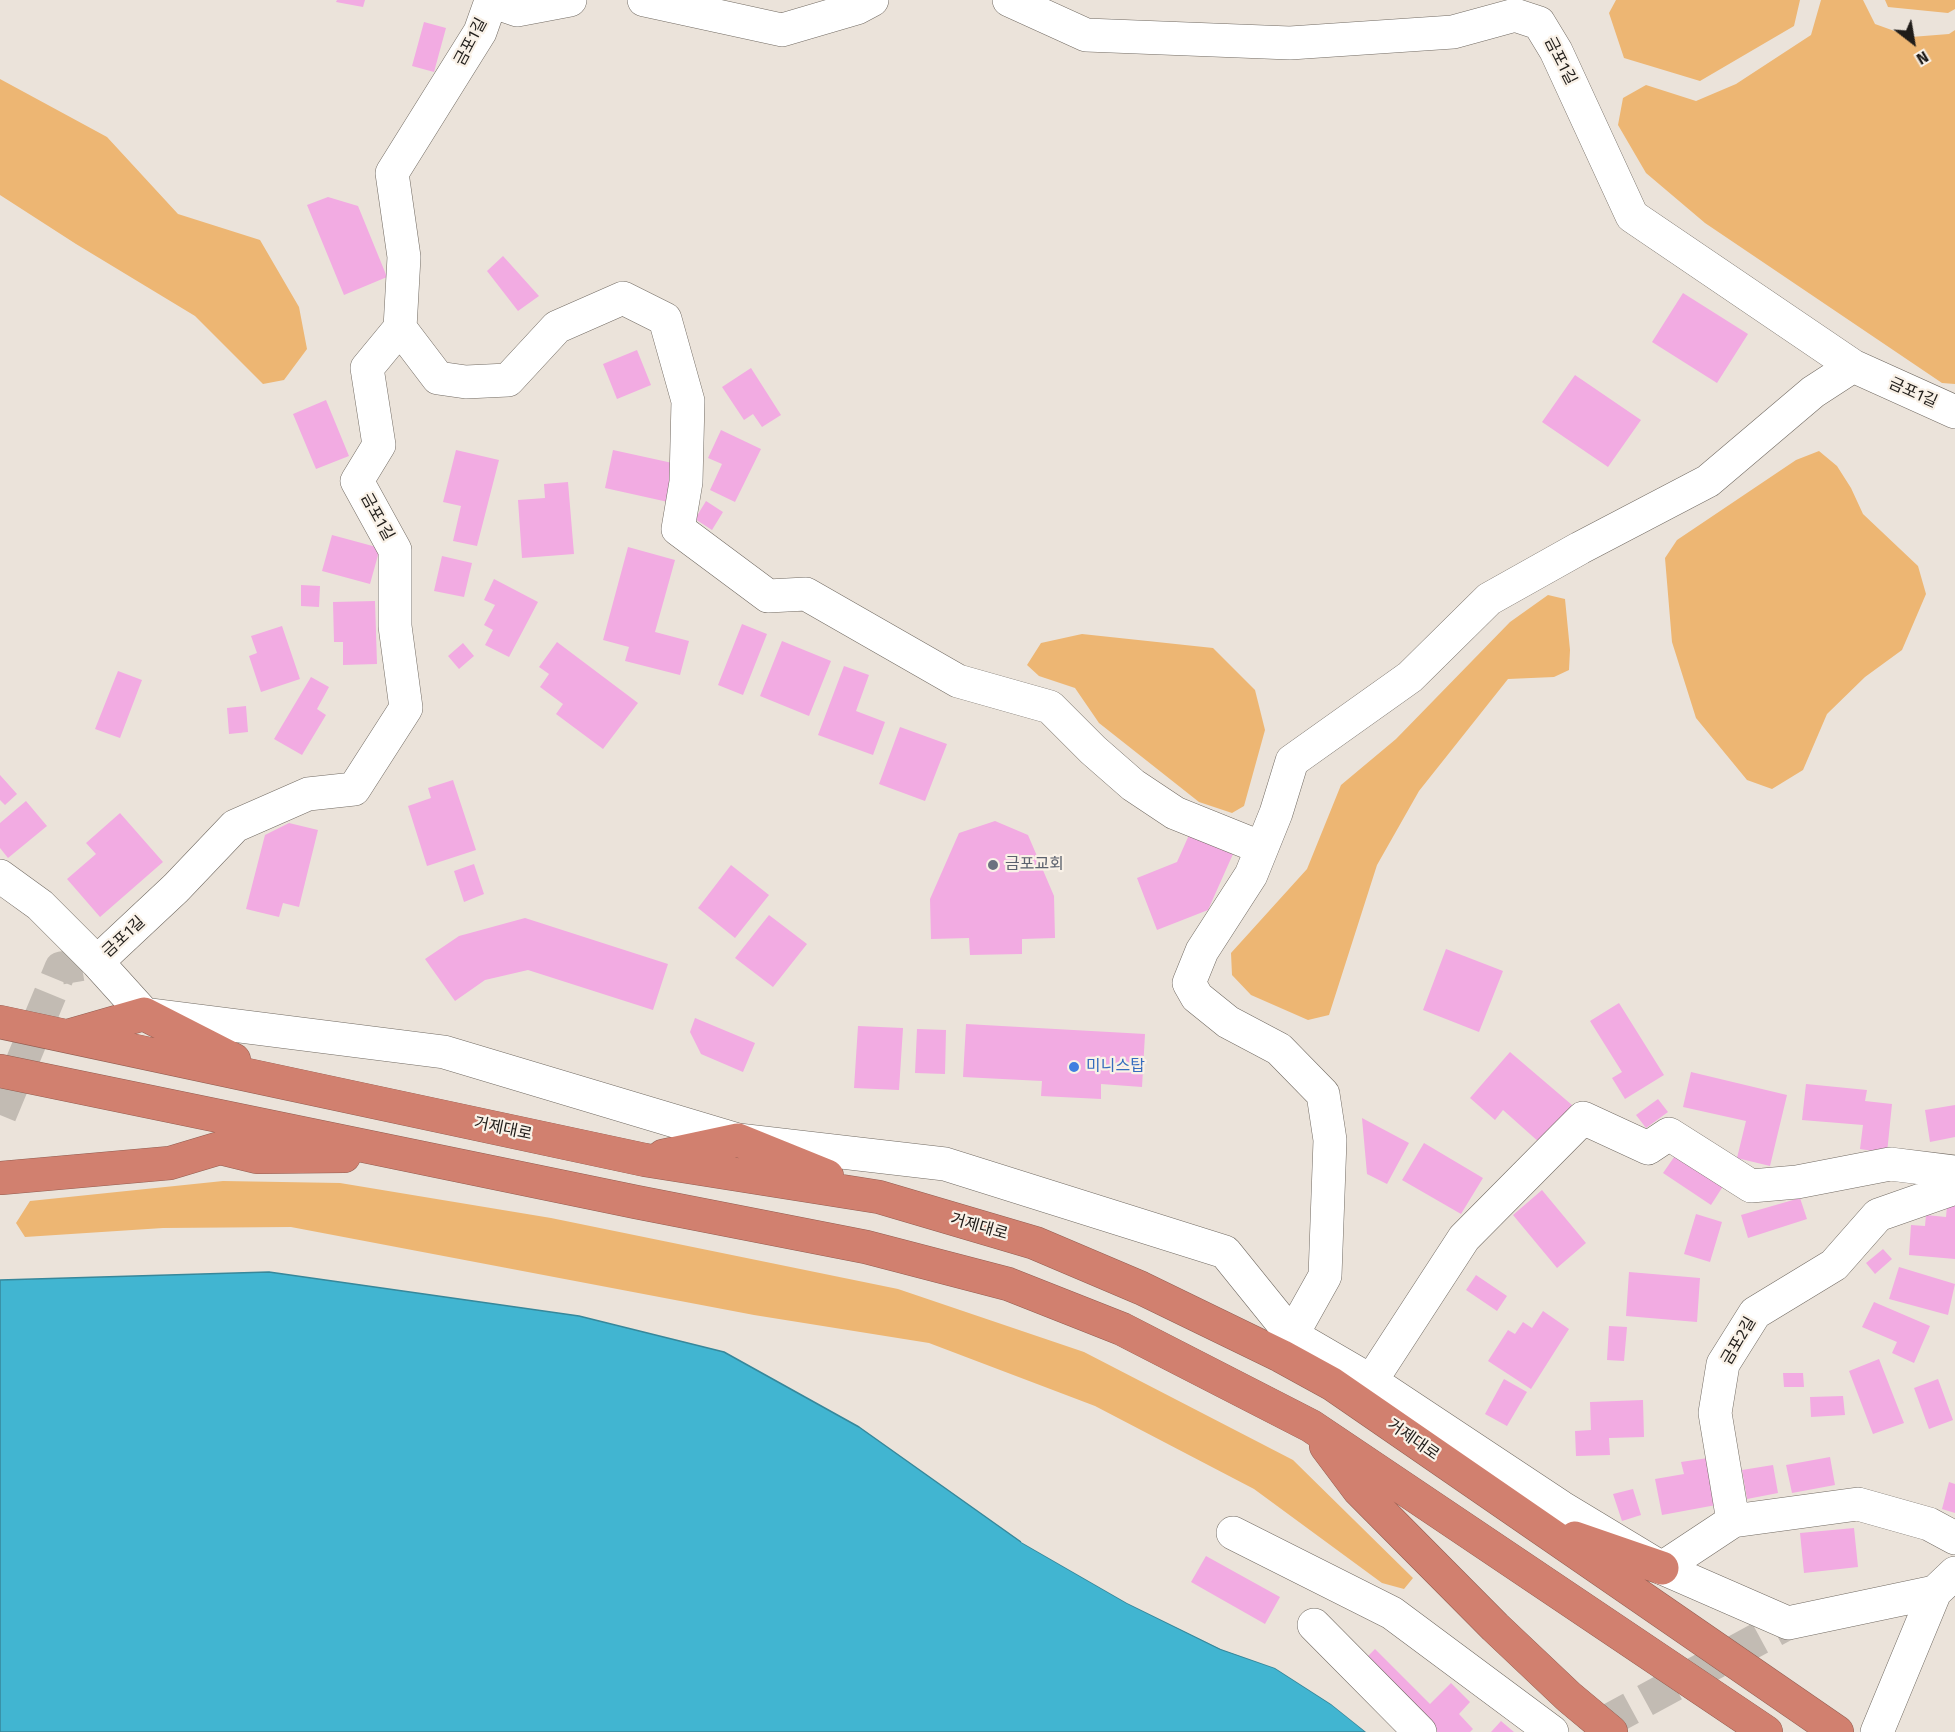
<!DOCTYPE html>
<html>
<head>
<meta charset="utf-8">
<style>
	body { margin:0 }
	#map { position:relative; width:1955px; height:1732px; overflow:hidden; background:#ebe3da; font-family:"Fira Sans",sans-serif }
	canvas { display:block }
	.north { position:absolute; left:1883px; top:12px; width:60px; height:60px; -webkit-text-stroke:4px #f9f1e7; paint-order:stroke; rotate:149deg; font-size:16px; font-weight:700; line-height:24px; text-align:center; color:#1f1c19 }
	.north::after { content:''; display:block; margin:auto; width:21px; height:27px; background:#1f1c19; clip-path:polygon(50% 0,100% 100%,50% 72%,0 100%) }
</style>
</head>
<body>
<div id="map">
<canvas width="1955" height="1732"></canvas>
<div class="north">N</div>
</div>
<script>
const ctx = document.querySelector('canvas').getContext('2d');
ctx.lineJoin = 'round';
function fill(path, color) {
  ctx.fillStyle = color;
  ctx.fill(path, 'evenodd');
}
function trace(path, color, width, dash) {
  ctx.strokeStyle = color;
  ctx.lineWidth = width;
  ctx.lineCap = dash ? 'butt' : 'round';
  ctx.setLineDash(dash || []);
  ctx.stroke(path);
}
function label(font, color, halo, rows, align = 'center') {
  ctx.font = font + ' "Fira Sans","Noto Sans KR",sans-serif';
  ctx.lineWidth = 4.5;
  ctx.setLineDash([]);
  ctx.textBaseline = 'middle';
  ctx.strokeStyle = halo;
  ctx.fillStyle = color;
  for (const [text, x, y, turn = 0] of rows) {
    ctx.save();
    ctx.translate(x, y);
    ctx.rotate((+turn || 0) * Math.PI / 180);
    ctx.textAlign = isNaN(turn) ? turn : align;
    if (halo) ctx.strokeText(text, 0, 0);
    ctx.fillText(text, 0, 0);
    ctx.restore();
  }
}
const green = new Path2D(`
	M1616,0H1800L1794,26L1700,81L1624,58L1609,13Z
	M1821,0H1863L1875,24L1911,37L1949,34L1955,30V384L1942,383L1705,223L1646,173L1618,125L1623,98L1646,85L1696,101L1736,84L1811,35Z
	M1885,0H1955V9L1948,13L1888,7Z
	M0,79L107,137L178,214L260,240L299,307L307,349L284,380L263,384L195,316L76,244L0,195Z
	M1819,451L1837,466L1851,488L1863,514L1918,566L1926,594L1902,650L1865,677L1827,714L1803,770L1772,789L1747,780L1696,718L1672,642L1665,558L1677,540L1796,460Z
	M1548,595L1565,599L1570,650L1569,670L1554,677L1508,679L1419,791L1377,865L1329,1015L1308,1020L1251,995L1232,975L1231,953L1307,869L1341,785L1396,739L1510,622Z
	M1082,634L1213,648L1255,690L1265,730L1244,806L1232,813L1199,802L1099,723L1075,688L1039,676L1027,665L1041,643Z
	M223,1181L340,1183L551,1218L898,1289L1084,1352L1293,1460L1413,1578L1404,1589L1382,1583L1254,1489L1095,1406L929,1343L754,1315L291,1227L163,1228L25,1237L16,1223L30,1201Z`);
const water = new Path2D(`
	M269,1272L579,1316L724,1352L859,1427L1021,1542L1127,1603L1220,1649L1275,1668L1331,1704L1366,1732H0V1280Z`);
const pier = new Path2D(`
	M1022,1539L1129,1600L1222,1646L1276,1665L1333,1701L1369,1732H1366L1331,1704L1275,1668L1221,1649L1127,1603L1021,1542Z`);
const building = new Path2D(`
	M337,0H365L363,7L336,2Z
	M424,22L446,28L434,72L412,66Z
	M328,197L358,206L387,277L344,295L307,205Z
	M503,256L539,296L518,311L487,271Z
	M1683,293L1748,334L1717,383L1652,342Z
	M637,350L651,385L617,399L603,364Z
	M751,368L781,415L762,427L753,414L744,420L722,387Z
	M1575,375L1641,420L1608,467L1542,422Z
	M326,400L349,456L316,469L293,414Z
	M721,430L761,449L735,502L710,490L722,464L708,458Z
	M456,450L499,460L477,546L453,541L461,506L443,502Z
	M613,450L677,464L668,502L605,488Z
	M568,482L574,554L522,558L518,500L545,498L544,484Z
	M706,501L723,512L712,530L695,519Z
	M332,535L380,548L370,584L322,571Z
	M628,547L675,560L655,632L689,641L680,675L625,661L629,647L603,640Z
	M442,556L472,563L464,597L434,591Z
	M494,579L538,602L509,657L485,645L493,630L484,625L495,605L484,600Z
	M301,585L320,586L319,607L301,606Z
	M375,601L377,664L343,665V642H334L333,602Z
	M742,624L767,634L743,695L718,685Z
	M282,626L300,679L261,692L249,656L257,653L251,636Z
	M782,641L831,661L809,716L760,696Z
	M557,642L638,703L603,749L556,714L563,704L540,687L549,674L539,667Z
	M463,643L474,656L459,669L448,656Z
	M844,666L869,675L856,711L885,722L873,755L818,735Z
	M118,671L142,680L120,738L95,729Z
	M311,677L329,687L317,709L326,715L302,755L274,739Z
	M246,706L248,732L229,734L227,708Z
	M900,727L947,744L925,801L879,784Z
	M0,775L17,794L5,805L0,800Z
	M453,780L476,850L427,866L408,806L431,798L428,788Z
	M26,801L47,826L8,858L0,848V823Z
	M120,813L163,862L100,917L67,879L96,854L86,843Z
	M995,821L1028,835L1054,896L1055,938L1022,939V954L970,955L969,938L931,939L930,899L959,833Z
	M289,823L318,830L299,907L283,903L279,917L246,909L265,835Z
	M1189,835L1233,854L1208,910L1157,930L1137,878L1177,862Z
	M474,864L484,894L464,902L454,871Z
	M731,865L769,895L735,938L698,908Z
	M769,915L807,944L773,987L735,958Z
	M525,918L668,964L653,1010L528,970L485,980L455,1001L425,959L459,936Z
	M1446,949L1503,971L1479,1032L1423,1010Z
	M1619,1003L1664,1075L1625,1099L1612,1078L1622,1072L1590,1021Z
	M695,1018L755,1043L743,1072L701,1054L690,1032Z
	M966,1024L1145,1034L1142,1087L1101,1084V1099L1041,1096L1042,1081L963,1077Z
	M858,1026L903,1028L899,1090L854,1088Z
	M917,1029L946,1030L945,1074L915,1073Z
	M1510,1052L1572,1105L1540,1143L1503,1110L1495,1120L1470,1098Z
	M1691,1072L1787,1095L1770,1166L1737,1158L1746,1121L1683,1107Z
	M1806,1084L1867,1090L1865,1101L1892,1104L1887,1153L1860,1149L1863,1125L1802,1120Z
	M1658,1099L1668,1112L1646,1128L1636,1115Z
	M1955,1105V1137L1930,1142L1925,1110Z
	M1362,1118L1409,1143L1387,1184L1367,1174Z
	M1424,1143L1483,1178L1461,1214L1402,1180Z
	M1679,1150L1727,1180L1711,1205L1663,1173Z
	M1542,1190L1586,1243L1557,1268L1513,1215Z
	M1800,1198L1807,1219L1748,1238L1741,1215Z
	M1947,1206H1955V1259L1909,1255L1911,1225L1925,1226L1926,1215L1946,1217Z
	M1696,1214L1722,1222L1710,1262L1684,1254Z
	M1883,1249L1892,1259L1875,1274L1866,1263Z
	M1899,1267L1955,1284L1948,1315L1889,1299Z
	M1629,1272L1700,1278L1697,1322L1626,1316Z
	M1476,1275L1507,1296L1497,1311L1466,1290Z
	M1874,1302L1930,1326L1914,1363L1892,1353L1897,1342L1862,1327Z
	M1543,1311L1569,1329L1531,1389L1488,1361L1508,1330L1515,1334L1523,1322L1532,1328Z
	M1609,1326L1627,1327L1624,1361L1607,1360Z
	M1879,1359L1904,1423L1873,1434L1849,1371Z
	M1783,1373H1803L1804,1387H1784Z
	M1504,1379L1527,1392L1507,1426L1485,1414Z
	M1938,1379L1953,1420L1929,1429L1914,1388Z
	M1843,1396L1845,1415L1811,1417L1810,1397Z
	M1643,1400L1644,1437L1609,1438L1610,1455L1576,1456L1575,1431L1591,1430L1590,1402Z
	M1830,1457L1835,1485L1792,1493L1786,1465Z
	M1708,1458L1716,1505L1662,1515L1655,1479L1684,1474L1681,1462Z
	M1773,1465L1778,1493L1747,1499L1742,1470Z
	M1949,1482L1955,1484V1513L1942,1509Z
	M1633,1489L1641,1515L1622,1521L1613,1494Z
	M1854,1528L1858,1567L1804,1573L1800,1533Z
	M1206,1556L1280,1597L1265,1624L1191,1582Z
	M1375,1649L1430,1704L1451,1683L1470,1702L1459,1714L1473,1729L1470,1732H1431L1362,1662Z
	M1501,1721L1514,1732H1491Z`);
const minorTunnel = new Path2D(`
	M0,1115L61,968L97,962
	M1602,1724L1788,1623`);
const minor = new Path2D(`
	M644,0L782,30L857,8L872,0
	M1009,0L1086,35L1290,43L1453,32L1515,15L1539,23L1556,51L1632,216L1853,366L1955,412
	M400,328L438,378L466,382L508,380L557,327L623,298L665,319L688,401L686,482L678,529L768,596L806,594L958,681L1050,707L1093,750L1133,785L1175,813L1262,848
	M0,876L40,905L97,962L144,1014L444,1052L738,1140L945,1164L1225,1252L1292,1335L1371,1381L1561,1507L1662,1568L1788,1623L1935,1592
	M97,962L176,888L235,826L308,794L354,789L406,708L395,626V550L357,481L379,445L367,368L400,328L404,257L392,173L480,32L491,1L517,10L570,0
	M1292,1335L1325,1276L1330,1140L1323,1094L1279,1049L1228,1022L1197,997L1189,983L1202,951L1251,875L1276,813L1292,761L1410,677L1489,599L1580,548L1708,481L1813,392L1853,366
	M1371,1381L1464,1238L1583,1118L1648,1148L1669,1134L1751,1186L1797,1182L1890,1164L1955,1172
	M1733,1521L1858,1504L1929,1524L1955,1538
	M1233,1533L1392,1613L1552,1732
	M1662,1568L1733,1521L1715,1413L1723,1364L1755,1313L1834,1265L1878,1215L1955,1188
	M1314,1625L1420,1732
	M1877,1732L1935,1592L1955,1573`);
const highway = new Path2D(`
	M0,1022L645,1160L879,1197L1035,1243L1141,1288L1281,1356L1332,1384L1837,1732
	M71,1035L144,1014L234,1060
	M0,1071L636,1202L866,1247L1008,1284L1122,1329L1311,1426L1766,1732
	M663,1156L738,1140L827,1176
	M1,1178L170,1163L220,1148L257,1157L344,1156
	M1326,1446L1359,1490L1495,1627L1569,1697L1611,1732
	M1575,1538L1662,1568`);
const markers = [
	[993,865,6,"#6b7280"],
	[1074,1067,6,"#3f7fe0"]
];
const streetNames = [
	["금포1길",471,42,-62],
	["금포1길",1560,61,63],
	["금포1길",1913,393,24],
	["금포1길",377,517,61],
	["금포1길",124,937,-43],
	["거제대로",503,1129,12],
	["거제대로",979,1227,16],
	["금포2길",1739,1341,-60],
	["거제대로",1413,1440,35]
];
const worshipNames = [
	["금포교회",1005,865]
];
const shopNames = [
	["미니스탑",1086,1067]
];
fill(green, '#edb673');
fill(water, '#41b5d1');
trace(water, '#37879a', 1.5);
fill(pier, '#ebe3da');
fill(building, '#f2abe2');
trace(minorTunnel, '#c2bbb3', 33, [33, 16]);
trace(minor, '#726b63', 34);
trace(highway, '#935d51', 34);
trace(minor, '#fff', 33);
trace(highway, '#d1806f', 33);
for (const [x, y, r, color] of markers) {
  const dot = new Path2D();
  dot.arc(x, y, r, 0, 2 * Math.PI);
  ctx.fillStyle = color;
  ctx.fill(dot);
  trace(dot, '#f9f1e7', 2);
}
label('16px', '#1f1c19', '#f9f1e7', streetNames);
label('16px', '#5b616d', '#f9f1e7', worshipNames, 'left');
label('16px', '#366cbe', '#f9f1e7', shopNames, 'left');
</script>
</body>
</html>
